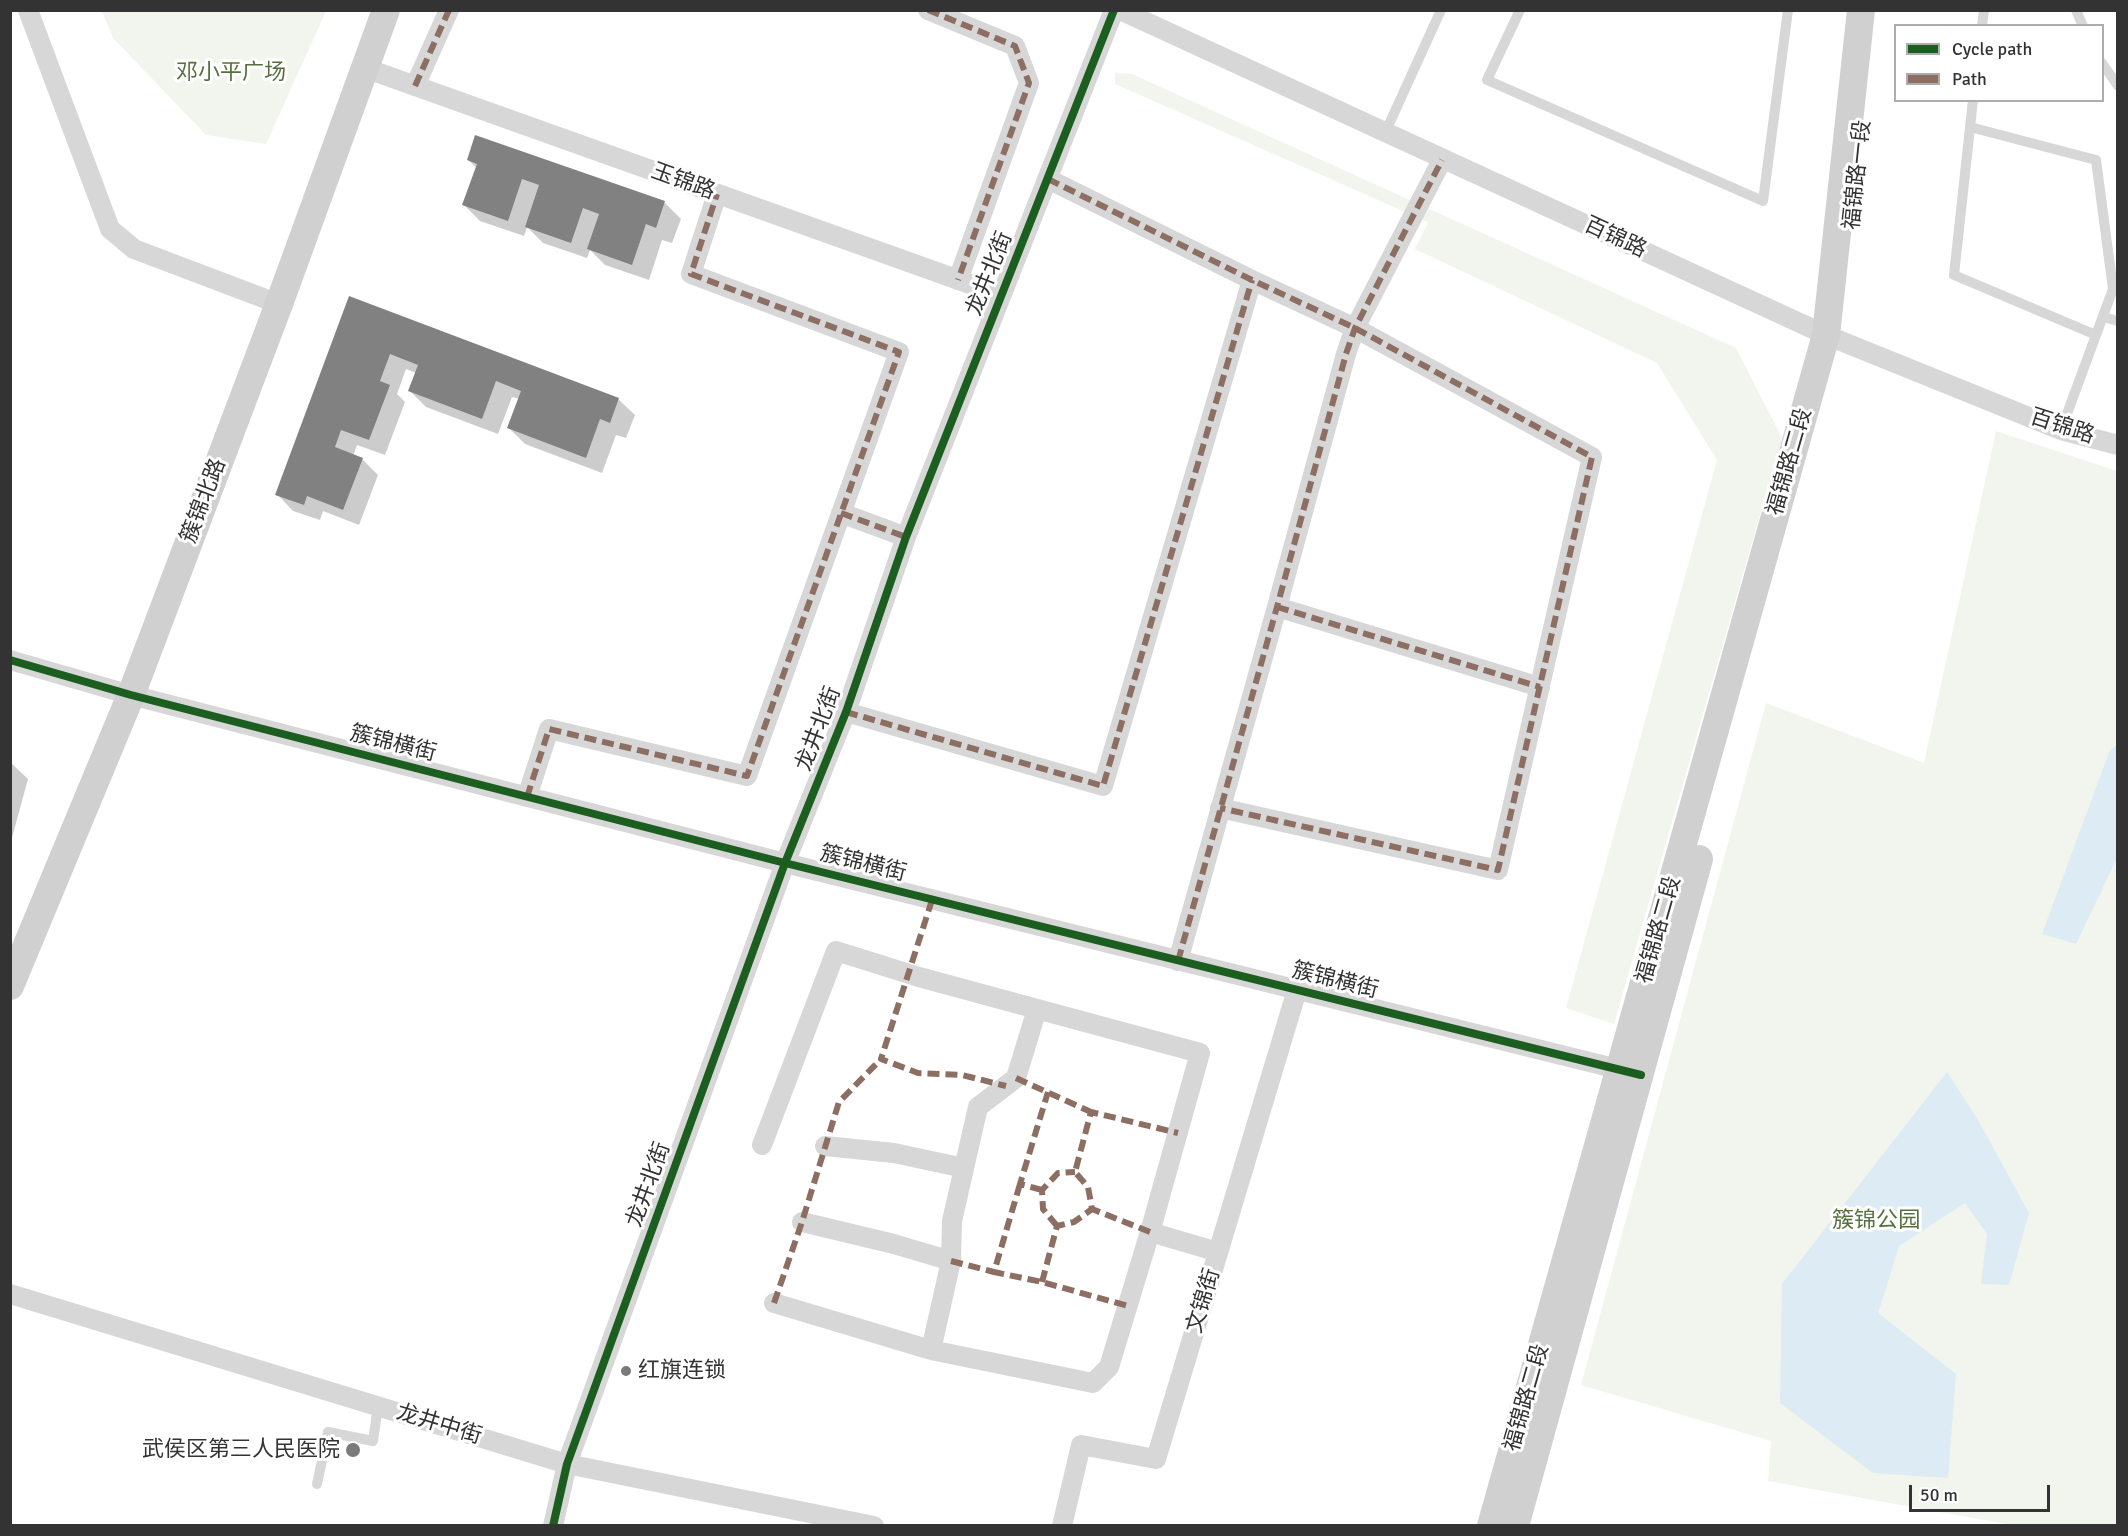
<!DOCTYPE html>
<html>
<head>
<meta charset="utf-8">
<style>
	body { margin:0 }
	#map { position:relative; width:2128px; height:1536px; overflow:hidden; background:#fff; font-family:Signika,sans-serif }
	canvas { display:block }
	.frame { position:absolute; inset:0; border:12px solid #333; pointer-events:none }
	.legend { position:absolute; left:1894px; top:24px; width:210px; height:78px; box-sizing:border-box; background:#fff; border:2px solid #adadad; margin:0; padding:8px 10px; list-style:none; font-size:18px; color:#333 }
	.legend li { display:flex; align-items:center; gap:12px; height:30px }
	.legend b { width:30px; border:2px solid #adadad }
	.scale { position:absolute; left:1909px; top:1485px; width:141px; height:27px; box-sizing:border-box; border:3px solid #333; border-top:0; padding-left:8px; font-size:18px; line-height:21px; white-space:nowrap; color:#333; -webkit-text-stroke:4px #fff; paint-order:stroke }
</style>
</head>
<body>
<div id="map">
<canvas width="2128" height="1536"></canvas>
<div class="frame"></div>
<ul class="legend">
<li><b style="height:8px;background:#1b5e20"></b>Cycle path</li>
<li><b style="height:8px;background:#8d6e63"></b>Path</li>
</ul>
<div class="scale">50 m</div>
</div>
<script>
const ctx = document.querySelector('canvas').getContext('2d');
ctx.lineJoin = 'round';
function fill(path, color) {
  ctx.fillStyle = color;
  ctx.fill(path, 'evenodd');
}
function trace(path, color, width, dash) {
  ctx.strokeStyle = color;
  ctx.lineWidth = width;
  ctx.lineCap = dash ? 'butt' : 'round';
  ctx.setLineDash(dash || []);
  ctx.stroke(path);
}
function label(font, color, halo, rows, align = 'center') {
  ctx.font = font + ' Signika,"Noto Sans SC",sans-serif';
  ctx.lineWidth = 6;
  ctx.setLineDash([]);
  ctx.textBaseline = 'middle';
  ctx.strokeStyle = halo;
  ctx.fillStyle = color;
  for (const [text, x, y, turn = 0] of rows) {
    ctx.save();
    ctx.translate(x, y);
    ctx.rotate((+turn || 0) * Math.PI / 180);
    ctx.textAlign = isNaN(turn) ? turn : align;
    if (halo) ctx.strokeText(text, 0, 0);
    ctx.fillText(text, 0, 0);
    ctx.restore();
  }
}
const green = new Path2D(`
	M102,11H326L266,144L206,135L113,38Z
	M1115,73L1132,74L1736,348L1782,438L1614,1024L1566,1008L1717,460L1657,363L1415,249L1428,222L1115,84Z
	M1996,431L2117,471V1525H2012L1768,1481L1771,1441L1581,1385L1766,703L1924,763Z`);
const water = new Path2D(`
	M2117,745V858L2076,944L2042,934L2110,750Z
	M1947,1072L1978,1120L2029,1213L2009,1285L1981,1284L1987,1234L1965,1203L1899,1246L1878,1313L1956,1374L1948,1478L1873,1473L1780,1403L1782,1284Z`);
const shadow = new Path2D(`
	M476,137L665,203L681,219L672,243L662,240L649,280L605,265L590,250L587,258L543,243L527,227L524,236L480,221L464,205L477,168L468,160Z
	M349,298L618,399L635,415L626,438L616,435L602,473L525,444L509,428L520,399L512,397L498,434L426,407L410,391L416,373L406,369L397,394L405,402L385,455L357,445L353,456L362,459L378,475L359,525L323,511L320,520L293,511L277,494Z
	M10,762L28,779L10,845Z`);
const building = new Path2D(`
	M475,135L665,201L656,228L646,224L632,265L587,249L599,214L583,208L571,243L525,227L539,185L522,179L508,221L462,205L477,164L467,160Z
	M349,296L619,398L610,423L600,419L586,458L507,428L521,391L496,381L482,419L408,391L418,365L390,354L380,381L390,385L369,440L341,430L335,447L363,458L343,510L307,496L304,505L275,495Z`);
const lane = new Path2D(`
	M1520,10L1487,80L1763,201L1788,10
	M2076,10L2083,26
	M1982,26L1984,10
	M2102,63L2118,86
	M1973,100L1954,275L2096,335
	M1970,127L2096,160L2113,289L2061,430
	M1385,133L1441,10
	M2103,317L2118,321
	M317,1484L328,1432L373,1441L378,1406`);
const street = new Path2D(`
	M28,10L110,229L134,249L279,304
	M928,10L1015,46L1029,83L958,280
	M1120,10L1826,335L2061,430L2118,445
	M365,68L1001,295
	M415,86L449,10
	M1048,179L1252,280L1355,328L1592,457L1498,870L1220,808
	M841,513L906,537
	M1277,607L1540,687
	M10,660L131,695L785,863L1630,1072
	M846,712L1103,786L1252,280
	M527,797L549,729L747,776L899,352L691,274L717,194
	M1178,961L1277,607L1346,354L1355,328L1442,160
	M762,1145L836,951L919,977L1037,1009
	M825,1146L894,1153L964,1168
	M802,1222L894,1244L951,1261
	M1150,1232L1109,1367L1093,1383L931,1350L951,1261L952,1221L978,1107L1016,1078L1037,1009L1200,1053L1150,1232L1218,1252
	M10,1294L567,1464L874,1526
	M774,1303L931,1350
	M553,1526L567,1464L785,863L846,712L906,537L1114,10
	M1062,1526L1081,1445L1156,1459L1297,990`);
const secondary = new Path2D(`
	M10,986L131,695L279,304L386,10
	M1491,1526L1826,335L1861,10
	M1515,1526L1699,859`);
const quiet = new Path2D(`
	M928,10L1015,46L1029,83L958,280
	M415,86L449,10
	M1048,179L1252,280L1355,328L1592,457L1498,870L1220,808
	M841,513L906,537
	M1277,607L1540,687
	M846,712L1103,786L1252,280
	M527,797L549,729L747,776L899,352L691,274L717,194
	M932,900L881,1059L918,1073L962,1075L1006,1086
	M1178,961L1277,607L1346,354L1355,328L1442,160
	M1016,1078L1091,1112
	M1020,1184L994,1272L1042,1282L1128,1306
	M1042,1190L1020,1184L1048,1092
	M1057,1226L1043,1209L1042,1190L1058,1173L1075,1172
	M1150,1232L1092,1209L1088,1187L1075,1172L1091,1112L1178,1133
	M951,1261L994,1272
	M1042,1282L1057,1226L1074,1222L1092,1209
	M774,1303L802,1222L839,1102L881,1059`);
const cycleway = new Path2D(`
	M10,660L131,695L785,863L1641,1075
	M553,1526L567,1464L785,863L846,712L906,537L1114,10`);
const markers = [
	[626,1371,6,"#7a7a7a"],
	[353,1450,8,"#7a7a7a"]
];
const parkNames = [
	["邓小平广场",231,73],
	["簇锦公园",1876,1221]
];
const streetNames = [
	["福锦路一段",1858,175,-84],
	["玉锦路",683,182,20],
	["百锦路",1615,238,25],
	["龙井北街",990,274,-68],
	["百锦路",2062,427,18],
	["福锦路二段",1790,462,-74],
	["簇锦北路",204,501,-69],
	["龙井北街",819,729,-69],
	["簇锦横街",393,744,14],
	["簇锦横街",863,864,14],
	["福锦路二段",1659,930,-74],
	["簇锦横街",1335,981,14],
	["龙井北街",649,1185,-70],
	["文锦街",1204,1301,-73],
	["福锦路二段",1527,1398,-74],
	["龙井中街",439,1425,17]
];
const poiNames = [
	["红旗连锁",638,1371],
	["武侯区第三人民医院",340,1450,"right"]
];
fill(green, '#f1f5ed');
fill(water, '#ddebf4');
fill(shadow, '#0003');
fill(building, '#818181');
trace(lane, '#d7d7d7', 10);
trace(street, '#d7d7d7', 20);
trace(secondary, '#d0d0d0', 28);
trace(quiet, '#8d6e63', 6, [12, 6]);
trace(cycleway, '#1b5e20', 8);
for (const [x, y, r, color] of markers) {
  const dot = new Path2D();
  dot.arc(x, y, r, 0, 2 * Math.PI);
  ctx.fillStyle = color;
  ctx.fill(dot);
  trace(dot, '#fff', 2);
}
label('22px', '#56713d', '#fff', parkNames);
label('22px', '#333', '#fff', streetNames);
label('22px', '#333', '#fff', poiNames, 'left');
</script>
</body>
</html>
